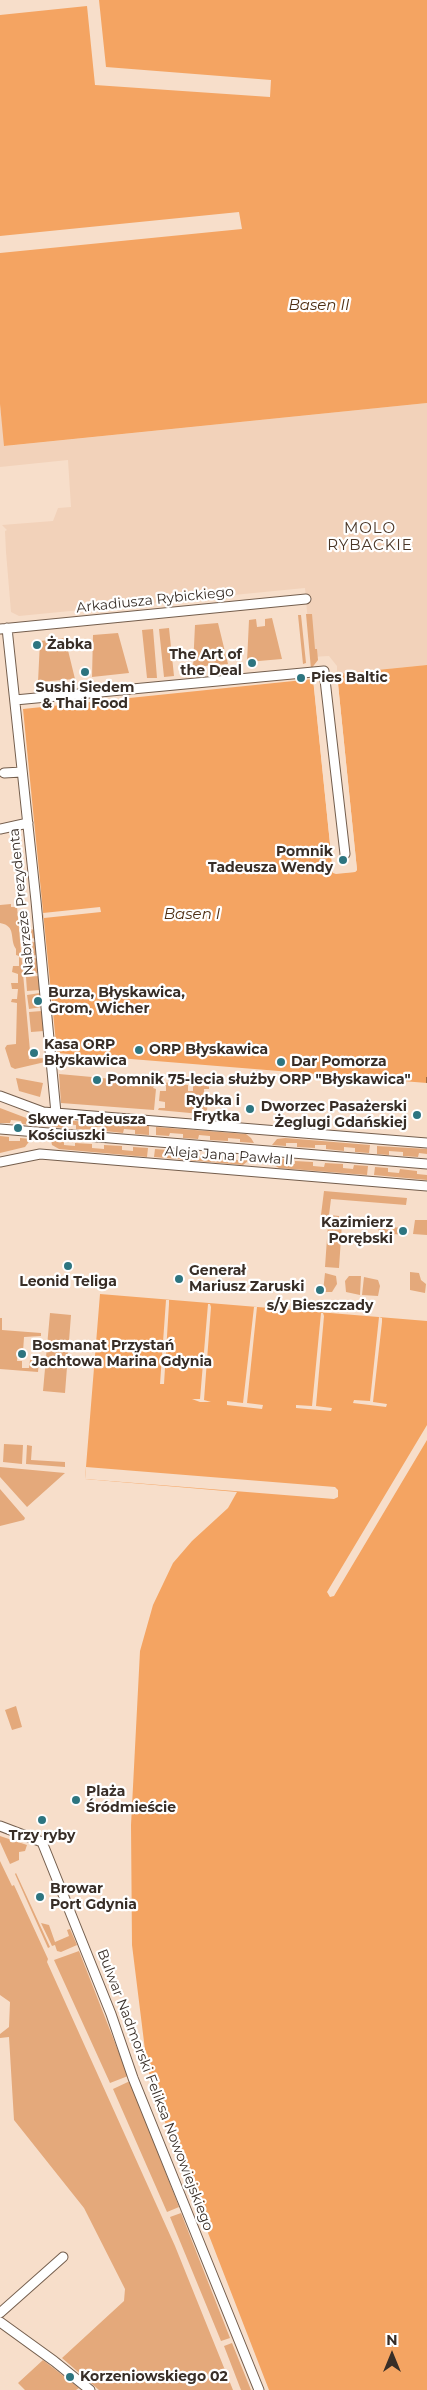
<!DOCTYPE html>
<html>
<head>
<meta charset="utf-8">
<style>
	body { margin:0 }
	#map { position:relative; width:427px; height:2390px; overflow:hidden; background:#f7deca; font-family:Montserrat,sans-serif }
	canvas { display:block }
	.north { position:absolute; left:367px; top:2330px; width:50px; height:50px; -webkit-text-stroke:4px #fff; paint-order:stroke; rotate:0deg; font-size:14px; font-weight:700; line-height:20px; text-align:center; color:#382e27 }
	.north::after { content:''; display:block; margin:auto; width:18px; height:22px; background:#382e27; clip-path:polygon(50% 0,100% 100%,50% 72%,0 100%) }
</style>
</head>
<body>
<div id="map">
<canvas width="427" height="2390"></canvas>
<div class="north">N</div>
</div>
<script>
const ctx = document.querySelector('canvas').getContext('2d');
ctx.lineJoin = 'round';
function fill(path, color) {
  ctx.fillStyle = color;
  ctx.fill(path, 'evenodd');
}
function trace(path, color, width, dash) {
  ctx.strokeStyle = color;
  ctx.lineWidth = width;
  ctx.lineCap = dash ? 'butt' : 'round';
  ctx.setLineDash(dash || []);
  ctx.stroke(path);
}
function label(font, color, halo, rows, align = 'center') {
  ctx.font = font + ' Montserrat,sans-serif';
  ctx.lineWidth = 4.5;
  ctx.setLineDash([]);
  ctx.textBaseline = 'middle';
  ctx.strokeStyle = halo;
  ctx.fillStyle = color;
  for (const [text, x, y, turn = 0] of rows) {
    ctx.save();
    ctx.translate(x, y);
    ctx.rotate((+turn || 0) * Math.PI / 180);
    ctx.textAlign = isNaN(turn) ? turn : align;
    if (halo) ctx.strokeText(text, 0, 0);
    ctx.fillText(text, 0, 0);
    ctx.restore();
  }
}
const built = new Path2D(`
	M427,403V665L337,674V666L329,656L311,657L305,588L19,616L11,612L6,552L5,531L7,530L2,525L53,521L58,508L71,507L68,460L0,467V404L5,446Z`);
const green = new Path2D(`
	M306,614H312L315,649H317L318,660L311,669Z
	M298,615H301L306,663L303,664Z
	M272,618L282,659L247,662L249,620L256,619L257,627L265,626V619Z
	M218,623L228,664L193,667L195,625Z
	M169,628L174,676L164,677L159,629Z
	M153,629L157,678H147L142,630Z
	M118,633L129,673L92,677L93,635Z
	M65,638L75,679L38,682L40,641L49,640V647L57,646V639Z
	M11,904V907H17L30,1051H28L29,1059L45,1058V1062L15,1069L11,1067L5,1048L7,1045L16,1044L17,1003L11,1002L12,999H17L18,989H12L11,983H18V974L12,972L13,966H19V956L16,955V949C9,939 17,926 0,923V905Z
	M20,925L34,930L35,938L22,940Z
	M36,942L37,955L24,956L22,943Z
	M37,958L38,973L25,974L24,960Z
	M39,976L40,990L27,991L26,977Z
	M40,993L42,1007L29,1009L27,995Z
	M42,1011L44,1031L31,1032L29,1012Z
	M59,1074L92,1077V1079L100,1080L101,1078L156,1082L153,1088L156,1089L154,1110L61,1103Z
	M16,1078L43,1083L40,1097L19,1091Z
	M161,1082L188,1085V1091H193V1085L209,1086V1089H204V1093H209L207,1110L201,1114L158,1110L159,1108H165V1102L159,1101L160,1091H166V1086L161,1085Z
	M0,1108L29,1119L32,1125L22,1124L21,1121L11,1120L10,1123H0Z
	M60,1120L149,1126V1135L135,1134V1130L124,1129L123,1133L105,1131V1127H94V1130L76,1129V1125L65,1124V1128L52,1127L56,1121Z
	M156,1127L246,1134L251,1138L254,1143L240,1142V1139L228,1138V1141L210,1140V1136L199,1135L198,1139L183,1138V1134L170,1133L169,1136L156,1135Z
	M0,1136L9,1137V1141H20V1138L31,1139L25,1147L0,1153Z
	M285,1138L370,1145L369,1153L355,1152V1148L344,1147V1151L326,1149V1145H315V1148L297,1147V1143H286V1146L272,1145L277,1139Z
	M51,1140L64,1141V1145L75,1146V1143L92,1144V1148L104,1149V1145L122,1146V1150L133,1151V1147L148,1148L147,1157L59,1149L52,1145Z
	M377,1146L427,1149V1154L419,1153L418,1157L403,1156V1152L389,1151V1155L377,1154Z
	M155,1149L169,1150V1154H179L180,1151L197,1153V1156L209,1157V1154L226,1155V1159L238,1160V1156L253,1157L243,1165L154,1157Z
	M270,1158L284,1159V1163L295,1164V1161L313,1162V1166L324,1167L325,1163L343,1164V1168L353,1169L354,1165L368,1166L367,1175L279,1168L272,1164Z
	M375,1167L388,1168V1172L399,1173L400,1169L417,1171V1174L427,1175V1180L374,1175Z
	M324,1191L407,1198L406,1205L331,1199L329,1215L339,1216V1222L342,1223L339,1268L325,1267L328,1224L320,1223Z
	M415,1220H427V1235L413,1234Z
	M379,1226L403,1228L402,1232H405L404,1228H407V1235L378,1233Z
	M410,1272L419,1273L421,1280L426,1284L425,1293L410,1290Z
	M325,1273L336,1276L337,1284L332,1292H323Z
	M349,1276H361L360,1295L346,1292L345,1281Z
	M364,1277L378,1280L380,1286L378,1296L362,1295Z
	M50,1313L71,1315L65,1393L43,1391Z
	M0,1318H2V1330L41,1333V1336L24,1337L23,1352H18L17,1361H22V1368H29L30,1360L39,1361L38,1372L0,1369Z
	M4,1444L23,1445L22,1464L3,1462Z
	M27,1445L32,1446L31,1460L65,1462V1467L26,1464Z
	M0,1467L65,1473L27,1507L0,1477Z
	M0,1489L25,1518L24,1520L0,1526Z
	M16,1706L22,1727L12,1730L5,1710Z
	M0,1836L27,1845L25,1851L19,1852V1860L10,1864L0,1842Z
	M0,1861L12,1886L14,1885L48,1959L47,1962L175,2246L233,2390H99L62,2358L124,2301L125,2289L84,2208L14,2120L9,2037L0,2038V2034L9,2027L10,2002L0,1995Z
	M16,1873L50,1947L48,1948L15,1874Z
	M41,1923L49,1925L55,1942L69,1936L67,1930L70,1929L77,1945L61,1952L57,1951L55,1945L52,1946Z
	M79,1951L128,2076L110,2083L54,1960Z
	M130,2081L179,2207L167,2212L113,2089Z
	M181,2213L230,2338L221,2341L170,2217Z
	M232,2343L251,2390H241L224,2346Z
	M43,2360L79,2388L76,2390H25L18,2383Z`);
const water = new Path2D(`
	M99,0H427V403L4,446L0,404V253L242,229L239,212L0,236V15L87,6L95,85L270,97L271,80L106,67Z
	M427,665V1083L57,1053L23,709L313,679L333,873L355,872L357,870L337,674Z
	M100,1294L427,1321V2390H269L156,2099L147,2066L132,1945L131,1825L140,1651L153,1605L173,1563L192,1541L228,1508L237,1492L85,1479Z`);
const pier = new Path2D(`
	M335,674H337L357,870L355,872L336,874L333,873L313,677L316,679L335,871L353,870Z
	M100,907L101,912L44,918L43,913Z
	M166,1300H169V1304L164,1384H160Z
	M208,1304H210L211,1307L204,1400L211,1402H200L192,1399H200Z
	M254,1307H257L247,1403L263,1405L262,1409L227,1405V1401L243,1403Z
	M321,1313H323L324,1316L316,1406L332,1408L331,1411L296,1408V1405L312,1406Z
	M379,1317L382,1318V1322L373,1402L387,1404L386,1407L353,1403L354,1400L370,1401Z
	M427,1425V1440L334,1596L330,1597L327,1592Z
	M86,1467L335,1487L338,1490V1497L334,1499L85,1479Z`);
const ferry = new Path2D(`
	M427,1083V1077`);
const minor = new Path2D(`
	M7,628L36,901L56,1113
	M0,629L306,599
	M15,700L324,671L345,854
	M4,773L22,772
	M0,829L28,823
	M0,1096L43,1112L427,1143
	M0,1129L427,1164
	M0,1162L40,1154L427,1186
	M0,1826L42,1842L111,2014L133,2078L259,2390
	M0,2313L63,2257
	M0,2322L54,2361L90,2390`);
const markers = [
	[37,645,5,"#2d7580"],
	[252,663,5,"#2d7580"],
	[85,672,5,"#2d7580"],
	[301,678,5,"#2d7580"],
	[343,860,5,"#2d7580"],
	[38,1001,5,"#2d7580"],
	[139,1050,5,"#2d7580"],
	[34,1053,5,"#2d7580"],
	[281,1062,5,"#2d7580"],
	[97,1080,5,"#2d7580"],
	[250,1109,5,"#2d7580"],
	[417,1115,5,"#2d7580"],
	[18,1128,5,"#2d7580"],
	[403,1231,5,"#2d7580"],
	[68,1266,5,"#2d7580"],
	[179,1279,5,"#2d7580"],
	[320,1290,5,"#2d7580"],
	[22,1354,5,"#2d7580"],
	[76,1800,5,"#2d7580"],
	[42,1820,5,"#2d7580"],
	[40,1897,5,"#2d7580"],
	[70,2377,5,"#2d7580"]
];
const streetNames = [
	["Arkadiusza Rybickiego",155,600,-6],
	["Nabrzeże Prezydenta",22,902,-96],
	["Aleja Jana Pawła II",229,1156,4],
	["Bulwar Nadmorski Feliksa Nowowiejskiego",155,2090,69]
];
const poiNames = [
	["Żabka",47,645],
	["The Art of",242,655,"right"],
	["the Deal",242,671,"right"],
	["Pies Baltic",311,678],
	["Sushi Siedem",85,688,"center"],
	["& Thai Food",85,704,"center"],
	["Pomnik",333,852,"right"],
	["Tadeusza Wendy",333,868,"right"],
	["Burza, Błyskawica,",48,993],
	["Grom, Wicher",48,1009],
	["Kasa ORP",44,1045],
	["Błyskawica",44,1061],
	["ORP Błyskawica",149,1050],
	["Dar Pomorza",291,1062],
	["Pomnik 75-lecia służby ORP \"Błyskawica\"",107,1080],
	["Rybka i",240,1101,"right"],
	["Frytka",240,1117,"right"],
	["Dworzec Pasażerski",407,1107,"right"],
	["Żeglugi Gdańskiej",407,1123,"right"],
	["Skwer Tadeusza",28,1120],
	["Kościuszki",28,1136],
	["Kazimierz",393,1223,"right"],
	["Porębski",393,1239,"right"],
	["Generał",189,1271],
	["Mariusz Zaruski",189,1287],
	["Leonid Teliga",68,1282,"center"],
	["s/y Bieszczady",320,1306,"center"],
	["Bosmanat Przystań",32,1346],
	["Jachtowa Marina Gdynia",32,1362],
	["Plaża",86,1792],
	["Śródmieście",86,1808],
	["Trzy ryby",42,1836,"center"],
	["Browar",50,1889],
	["Port Gdynia",50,1905],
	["Korzeniowskiego 02",80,2377]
];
const waterNames = [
	["Basen II",319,306],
	["Basen I",192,915]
];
const neighbourhoodNames = [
	["MOLO",370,529],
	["RYBACKIE",370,546]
];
fill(built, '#f2d2ba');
fill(green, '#e4a97b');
fill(water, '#f4a462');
fill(pier, '#f7deca');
trace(ferry, '#4f2f13', 1, [6, 5]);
trace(minor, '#745e4d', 11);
trace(minor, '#fff', 9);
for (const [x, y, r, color] of markers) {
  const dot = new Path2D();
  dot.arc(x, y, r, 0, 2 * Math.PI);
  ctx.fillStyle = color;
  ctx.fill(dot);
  trace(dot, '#fff', 2);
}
label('14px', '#382e27', '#fff', streetNames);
label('bold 14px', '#382e27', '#fff', poiNames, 'left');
label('italic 15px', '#4f2f13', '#fff', waterNames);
ctx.letterSpacing = '1px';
label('15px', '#4a3626', '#fff', neighbourhoodNames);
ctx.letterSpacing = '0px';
</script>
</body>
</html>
